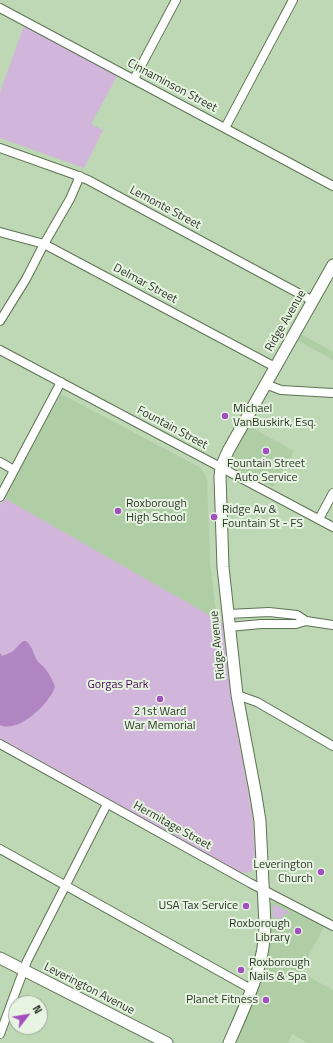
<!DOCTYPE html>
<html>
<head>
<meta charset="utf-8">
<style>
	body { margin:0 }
	#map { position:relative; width:333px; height:1043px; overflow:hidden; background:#bed7b4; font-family:"Titillium Web",sans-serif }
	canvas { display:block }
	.north { position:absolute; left:8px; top:995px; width:40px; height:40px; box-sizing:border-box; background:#e7f4e2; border:1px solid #9da998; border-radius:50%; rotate:59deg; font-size:11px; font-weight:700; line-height:16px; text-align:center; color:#2e382a }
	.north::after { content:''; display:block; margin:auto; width:14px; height:18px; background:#a350bf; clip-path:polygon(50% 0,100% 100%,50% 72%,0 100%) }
</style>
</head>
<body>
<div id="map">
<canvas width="333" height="1043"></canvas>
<div class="north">N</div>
</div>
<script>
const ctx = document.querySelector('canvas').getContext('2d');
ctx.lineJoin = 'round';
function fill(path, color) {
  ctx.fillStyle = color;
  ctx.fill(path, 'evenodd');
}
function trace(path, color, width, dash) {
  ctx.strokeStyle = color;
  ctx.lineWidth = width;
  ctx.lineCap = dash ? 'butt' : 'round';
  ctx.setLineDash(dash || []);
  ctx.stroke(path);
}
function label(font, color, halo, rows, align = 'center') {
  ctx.font = font + ' "Titillium Web",sans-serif';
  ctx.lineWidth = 4;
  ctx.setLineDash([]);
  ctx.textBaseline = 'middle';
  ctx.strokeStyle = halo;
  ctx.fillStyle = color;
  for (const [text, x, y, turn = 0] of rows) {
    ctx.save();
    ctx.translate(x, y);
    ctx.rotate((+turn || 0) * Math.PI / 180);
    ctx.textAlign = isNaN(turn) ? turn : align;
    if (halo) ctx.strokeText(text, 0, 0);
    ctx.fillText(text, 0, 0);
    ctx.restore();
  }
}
const built = new Path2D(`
	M301,334L333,352V360L297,340Z
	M61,394L201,468L207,478L210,562L217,620L4,498Z
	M249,426L294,451L273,487L233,467L231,464V460L234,453Z
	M272,902H275L324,927L300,972L333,990V1043H308L292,1034L288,1043H236L263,975L271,934L270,905Z`);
const green = new Path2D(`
	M24,26L117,76L91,124L103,130L84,168L0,138V92Z
	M4,498L223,623L232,703L252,813L256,861C253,877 242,874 231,868L0,739V506Z
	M273,905H275L291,913L289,914L285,913L281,919L273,917Z`);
const forest = new Path2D(`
	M23,641H26C33,647 33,654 37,660C39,664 44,666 46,670C50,675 53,681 55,687C50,703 18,734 0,725V653L2,656L12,652Z`);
const street = new Path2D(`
	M0,8L333,186
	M134,79L176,0
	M225,128L293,0
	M0,148L73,174L88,180L313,301
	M0,232L44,244L275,367
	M0,321L26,279L44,244L70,199L80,176
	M0,350L333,527
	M265,384L281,390L333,393
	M0,462L14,470
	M0,497L61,382
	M319,519L333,493
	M228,614L269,612L297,615L306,621L333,625
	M229,627L261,624H296L306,621
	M237,695L257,702L333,746
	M0,744L250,883L333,926
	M0,849L251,989
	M0,1034L27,961L107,804`);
const secondary = new Path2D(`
	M0,958L167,1043
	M229,1043C245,1006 265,966 265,925L260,821L256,796L237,695L223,567L220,477L221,467L228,451L333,265`);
const markers = [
	[225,416,4,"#a350bf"],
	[266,451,4,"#a350bf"],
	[118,511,4,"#a350bf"],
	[214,517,4,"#a350bf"],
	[160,699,4,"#a350bf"],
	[321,872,4,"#a350bf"],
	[246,906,4,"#a350bf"],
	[298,931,4,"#a350bf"],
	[241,970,4,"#a350bf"],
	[266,1000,4,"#a350bf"]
];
const streetNames = [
	["Cinnaminson Street",172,86,28],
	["Lemonte Street",165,208,28],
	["Delmar Street",145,284,28],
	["Ridge Avenue",286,321,-60],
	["Fountain Street",172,428,28],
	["Ridge Avenue",218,645,-96],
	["Hermitage Street",172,826,29],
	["Leverington Avenue",89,989,27]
];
const poiNames = [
	["Michael",233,409],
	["VanBuskirk, Esq.",233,423],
	["Fountain Street",266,464,"center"],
	["Auto Service",266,478,"center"],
	["Roxborough",126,504],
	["High School",126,518],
	["Ridge Av &",222,510],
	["Fountain St - FS",222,524],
	["21st Ward",160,712,"center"],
	["War Memorial",160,726,"center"],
	["Leverington",313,865,"right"],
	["Church",313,879,"right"],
	["USA Tax Service",238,906,"right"],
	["Roxborough",290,924,"right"],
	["Library",290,938,"right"],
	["Roxborough",249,963],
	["Nails & Spa",249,977],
	["Planet Fitness",258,1000,"right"]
];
const parkNames = [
	["Gorgas Park",118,685]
];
fill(built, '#b0cea5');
fill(green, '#d1b5db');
fill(forest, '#b185c1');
trace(street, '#5d7454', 10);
trace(secondary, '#5d7454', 13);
trace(street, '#fff', 8);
trace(secondary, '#fff', 11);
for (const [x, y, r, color] of markers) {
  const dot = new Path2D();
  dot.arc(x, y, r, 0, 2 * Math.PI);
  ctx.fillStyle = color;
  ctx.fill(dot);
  trace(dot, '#e7f4e2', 1.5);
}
label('12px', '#2e382a', '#e7f4e2', streetNames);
label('12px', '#2e382a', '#e7f4e2', poiNames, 'left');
label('12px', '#470d58', '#e7f4e2', parkNames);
</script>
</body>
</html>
